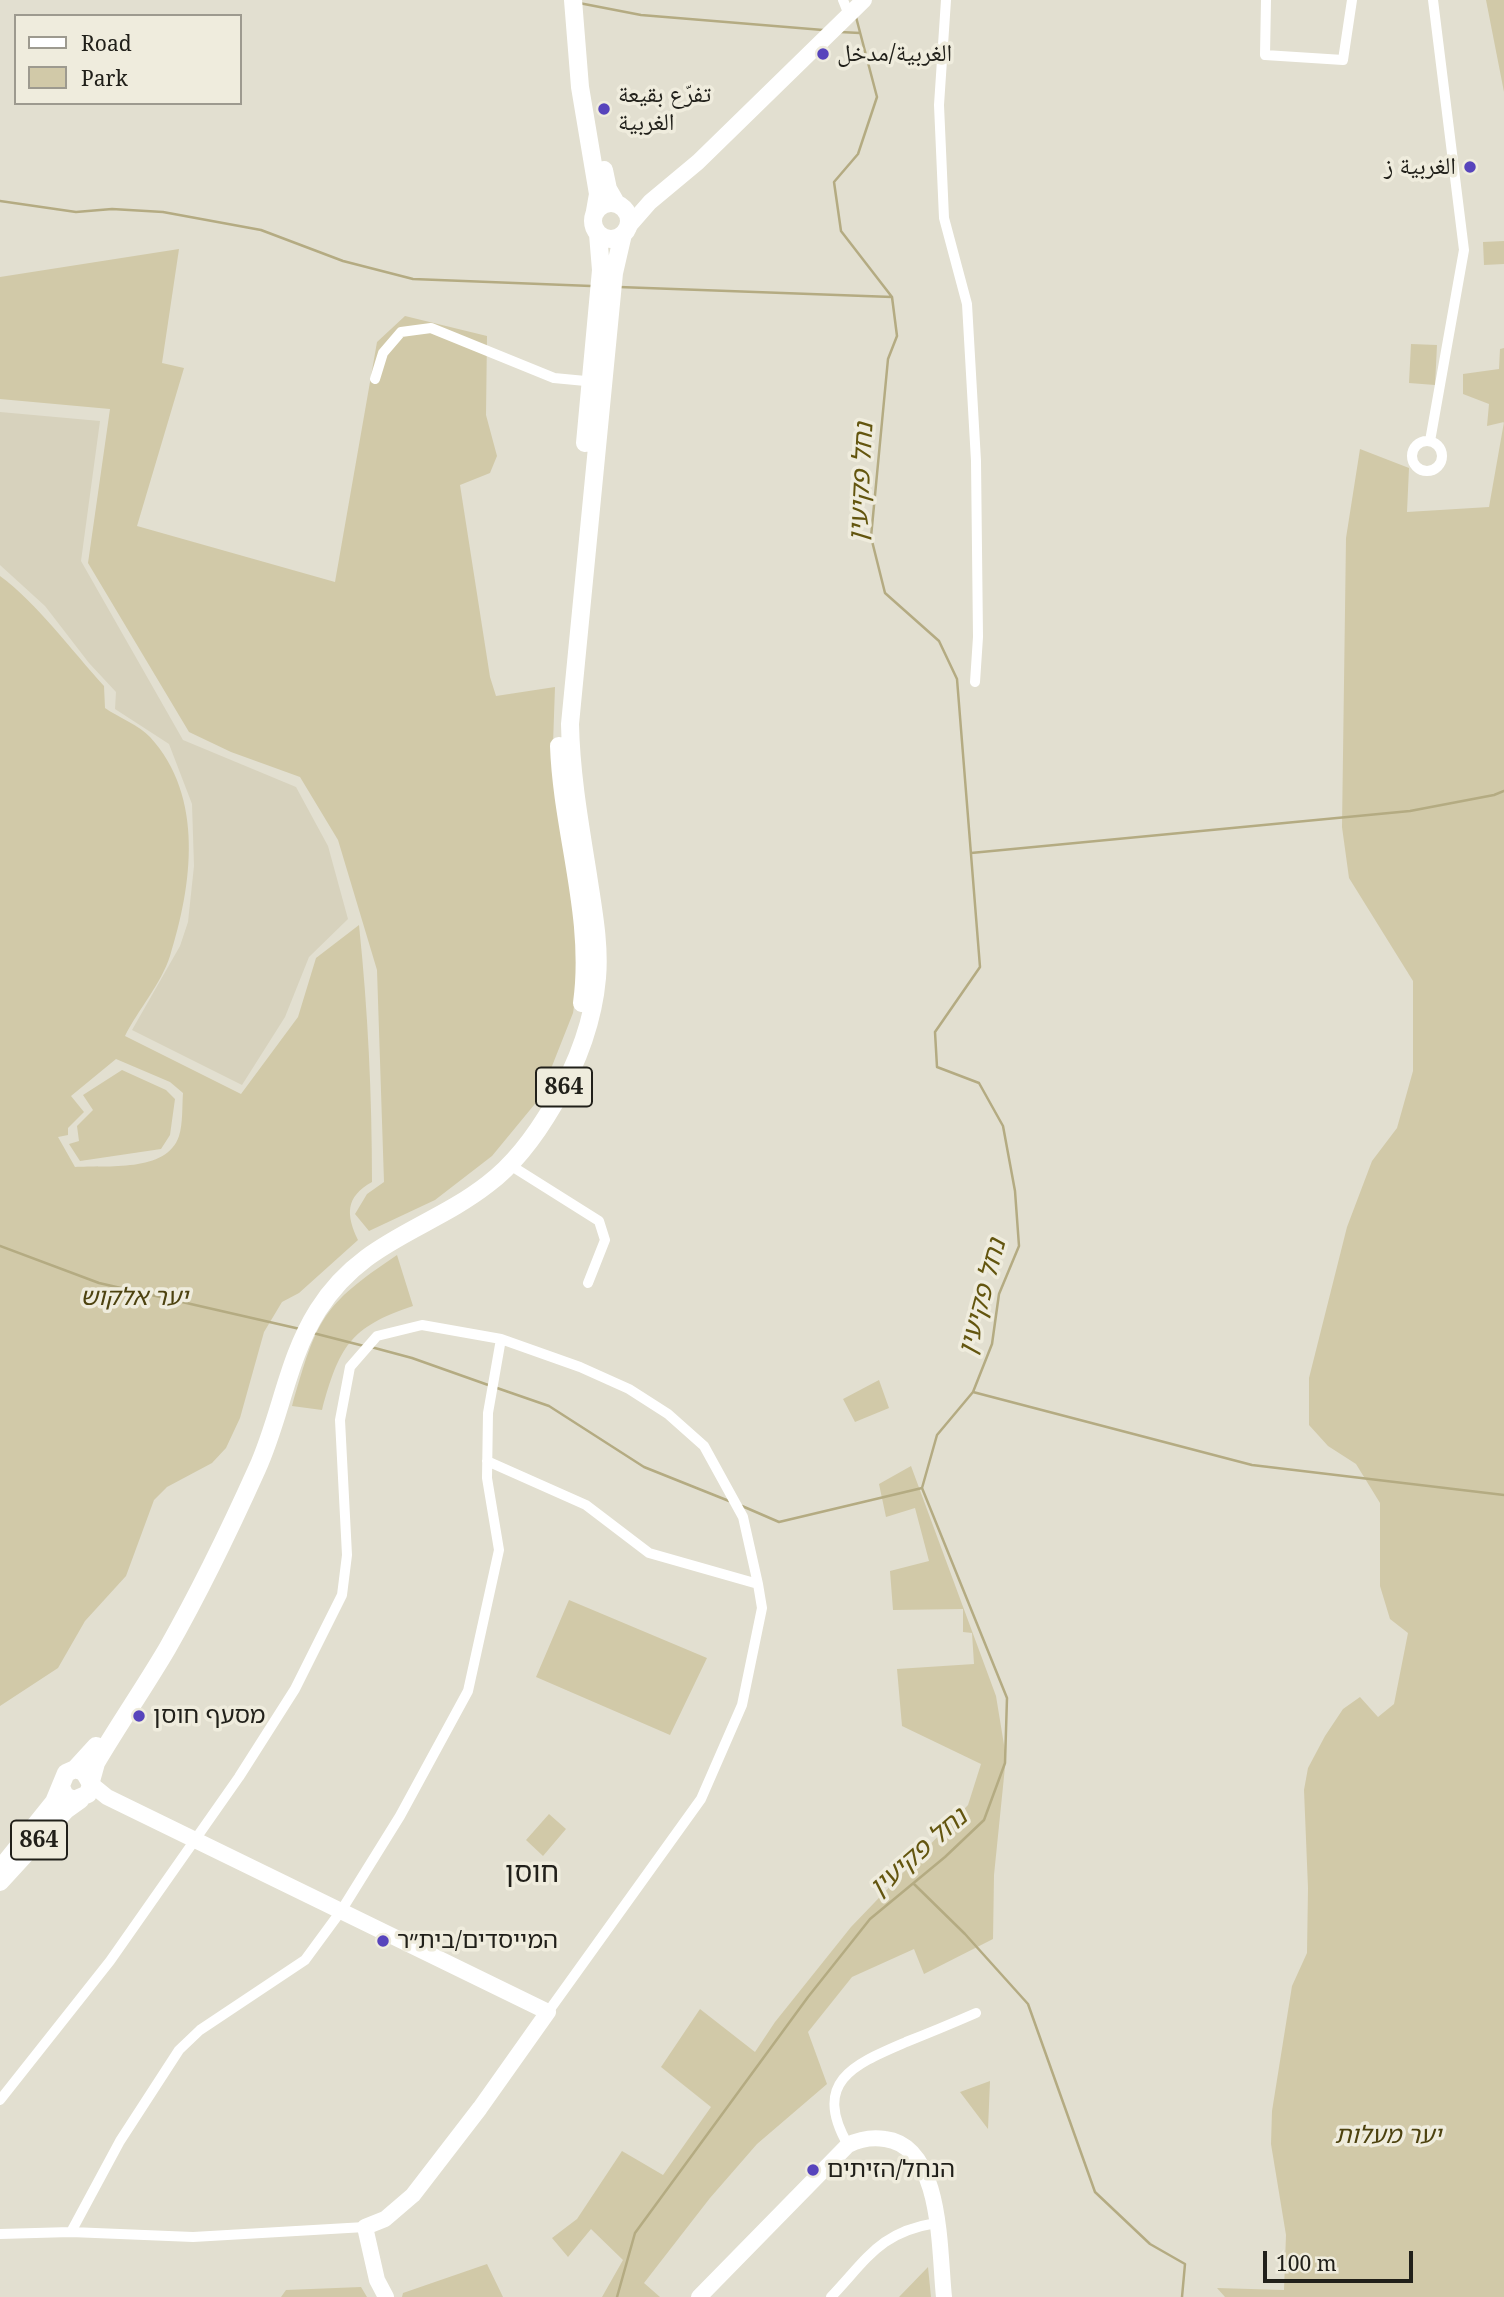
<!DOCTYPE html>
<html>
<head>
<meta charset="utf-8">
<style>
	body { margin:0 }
	#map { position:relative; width:1504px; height:2297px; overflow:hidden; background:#e2dfd0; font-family:"Noto Serif",serif }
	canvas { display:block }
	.legend { position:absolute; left:14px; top:14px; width:228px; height:91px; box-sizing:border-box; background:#efecdd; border:2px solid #9d9a8f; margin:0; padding:9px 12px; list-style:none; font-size:21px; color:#21201a }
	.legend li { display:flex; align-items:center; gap:14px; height:35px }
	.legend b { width:35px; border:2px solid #9d9a8f }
	.scale { position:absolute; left:1263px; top:2251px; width:150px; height:32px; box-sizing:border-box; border:4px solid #21201a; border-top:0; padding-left:9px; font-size:21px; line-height:24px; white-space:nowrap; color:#21201a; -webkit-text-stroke:5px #efecdd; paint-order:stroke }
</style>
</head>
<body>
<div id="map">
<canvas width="1504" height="2297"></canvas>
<ul class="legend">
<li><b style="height:9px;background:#fff"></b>Road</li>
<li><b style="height:19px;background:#d1c9a8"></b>Park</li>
</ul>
<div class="scale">100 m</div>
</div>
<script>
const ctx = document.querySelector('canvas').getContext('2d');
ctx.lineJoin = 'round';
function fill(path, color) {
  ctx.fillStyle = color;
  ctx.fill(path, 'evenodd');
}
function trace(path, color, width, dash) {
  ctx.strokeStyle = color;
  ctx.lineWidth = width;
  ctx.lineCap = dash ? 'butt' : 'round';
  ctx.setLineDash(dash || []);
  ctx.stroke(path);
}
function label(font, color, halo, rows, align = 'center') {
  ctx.font = font + ' "Noto Serif","Noto Naskh Arabic","Noto Sans Hebrew",serif';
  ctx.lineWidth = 7;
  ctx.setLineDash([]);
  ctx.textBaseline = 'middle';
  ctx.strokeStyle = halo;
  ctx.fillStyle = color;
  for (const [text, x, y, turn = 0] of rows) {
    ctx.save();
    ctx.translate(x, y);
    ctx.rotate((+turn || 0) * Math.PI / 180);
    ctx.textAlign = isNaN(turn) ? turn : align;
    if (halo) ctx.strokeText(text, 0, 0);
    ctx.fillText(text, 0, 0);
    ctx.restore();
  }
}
const built = new Path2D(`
	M0,412L100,421L81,561L183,740L296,787L328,846L348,919L309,957L285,1017L242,1085L132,1030L180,946L188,922L194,866L192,804L169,744L115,709L116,692L89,663L45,606L0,565Z`);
const green = new Path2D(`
	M1486,0H1504V92Z
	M1504,241V264L1484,265L1483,242Z
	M179,249L162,363L184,368L137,526L335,582L377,342L405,316L487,336L486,415L497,456L490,473L460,485L490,677L496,696L555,687L553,744L581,958L573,1013L539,1099L492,1156L435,1200L369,1231L355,1214L367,1194L384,1182L377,970L338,840L300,777L231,752L189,732L88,563L110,409L0,399V277Z
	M1411,344L1437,345L1435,385L1409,383Z
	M1504,348V2297H1225L1217,2288L1284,2290L1286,2235L1271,2144L1272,2111L1292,1986L1307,1953L1308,1888L1304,1790L1308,1768L1325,1736L1343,1709L1360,1697L1378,1717L1394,1704L1408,1633L1390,1619L1380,1586V1503L1356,1464L1328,1446L1309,1425V1378L1347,1227L1372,1161L1397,1128L1413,1071V981L1349,878L1342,827L1346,538L1360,449L1409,468L1407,512L1489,507L1504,422L1487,426L1489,404L1463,394V374L1499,369L1500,349Z
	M0,576C37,603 72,651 104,686L105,708C118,717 140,726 150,737C205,797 192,886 170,956C161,984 138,1010 125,1036L241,1094L298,1017L316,958L359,925C368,1011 372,1096 372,1182C345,1197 346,1215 358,1240L299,1293L282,1302L264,1332L240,1418L226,1448L212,1463L167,1487L154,1500L126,1576L85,1621L58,1668L0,1706ZM116,1059L170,1082L183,1093C182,1106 183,1124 179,1136C167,1173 106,1165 75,1167L58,1137L68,1135V1128L84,1112L71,1096Z
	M122,1070L166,1090L175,1099L170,1135L161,1149L80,1161L69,1144L79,1141L77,1126L93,1110L83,1095Z
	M397,1255L413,1306C349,1327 339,1348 322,1410L292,1406C317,1319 321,1306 397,1255Z
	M879,1380L889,1408L855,1422L843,1399Z
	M911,1466L996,1696L1006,1757L994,1875L993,1939L924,1974L914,1949L852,1977L808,2032L827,2084L757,2144L710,2198L644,2283L660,2297H602L623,2260L591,2229L568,2257L552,2238L577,2219L622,2151L663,2175L711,2107L661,2067L700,2009L755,2052L775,2022L851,1927L968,1805L981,1764L902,1726L897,1669L974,1664L972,1633L963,1632V1609L893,1610L890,1571L929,1561L915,1508L886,1517L879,1484Z
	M569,1600L707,1658L670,1735L536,1677Z
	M549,1814L566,1829L543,1856L526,1840Z
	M990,2081L988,2129L960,2092Z
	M487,2264L503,2297H402L403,2293Z
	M928,2267L931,2297H899Z
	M361,2287L367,2297H281L286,2290Z`);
const stream = new Path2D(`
	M579,3L641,15L823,30
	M840,32L860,33
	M0,201L76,212L112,209L163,212L261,230L343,261L413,279L591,286
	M619,287L892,297
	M971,853L1410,811L1494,795L1504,791
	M0,1246L99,1283L300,1329
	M313,1333L364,1346
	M371,1347L412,1358L491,1386
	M497,1388L549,1406L644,1467L729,1501
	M973,1392L1252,1465L1504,1495
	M742,1506L779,1522L922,1488
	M914,1884L965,1934L1028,2004L1095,2192L1150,2244L1185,2264L1182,2297
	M617,2297L635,2233L808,1997L870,1919L945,1857L984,1820L1005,1763L1007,1698L922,1488L937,1435L973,1392L992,1344L999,1294L1019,1246L1015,1191L1003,1126L979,1083L937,1067L935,1032L980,967L957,679L939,641L885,593L871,537L888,359L897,336L892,297L841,231L834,182L858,154L877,97L856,17`);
const street = new Path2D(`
	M843,0L849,15
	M946,0L939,105L944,218L967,304L976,461L978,637L975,682
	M1266,0L1265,55L1343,60L1352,0
	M375,379L383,353L401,332L431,328L554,378L596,382
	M1430,441L1464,250L1433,0
	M1412 456a15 15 0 1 1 30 0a15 15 0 1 1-30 0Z
	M510,1165L599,1221L605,1240L588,1283
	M487,1461L586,1505L649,1553L758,1584
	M0,2100L110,1961L239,1777L295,1689L342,1595L347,1555L340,1420L350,1367L377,1336L422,1325L501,1339L580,1367L629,1389L668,1414L704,1446L743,1517L758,1584L762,1608L742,1705L701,1799L548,2012
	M848,2145C811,2081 855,2064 906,2042C929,2033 953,2023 976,2013
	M71,2232L120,2141L179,2050L200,2030L305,1960L341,1911L400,1816L468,1691L499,1550L487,1478L488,1413L501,1339
	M0,2234L71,2232L193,2237L365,2227
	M831,2297C868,2258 880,2232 936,2223`);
const secondary = new Path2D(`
	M629,226L650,202L698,162L864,0
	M91,1784L107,1797L548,2012L480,2108L413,2195L385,2219L365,2227L377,2280L386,2297
	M699,2297L848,2145C860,2139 872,2137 885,2139C943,2146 939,2253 944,2297`);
const primary = new Path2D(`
	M573,0L580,87L598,194L595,211
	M604,170L608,189L616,203
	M593 221a18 18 0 1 1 36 0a18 18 0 1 1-36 0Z
	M585,443L601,270L598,234
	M559,746C562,832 594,917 582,1003
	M75,1769L96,1746
	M91,1781L96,1763C119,1724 144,1688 167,1649C200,1591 230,1529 257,1469C281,1416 287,1359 318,1310C362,1240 429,1230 488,1184C516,1163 536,1135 554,1104C576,1066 593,1024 597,978C600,944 593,909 588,875C580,825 571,775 570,724L614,273L623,234
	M0,1869L54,1802L66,1773L75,1769L84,1772L91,1784L88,1794L74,1800L65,1796L61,1787
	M0,1882L66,1810L80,1800`);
const markers = [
	[823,54,7,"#5744bc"],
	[604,109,7,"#5744bc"],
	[1470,167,7,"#5744bc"],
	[139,1716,7,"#5744bc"],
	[383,1941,7,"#5744bc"],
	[813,2170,7,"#5744bc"]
];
const shields = [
	[564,1087,56],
	[39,1840,56]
];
const shieldNames = [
	["864",564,1087],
	["864",39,1840]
];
const poiNames = [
	["الغربية/مدخل",837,54],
	["تفرّع بقيعة",618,95],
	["الغربية",618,123],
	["الغربية ز",1456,167,"right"],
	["מסעף חוסן",153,1716],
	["המייסדים/בית״ר",397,1941],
	["הנחל/הזיתים",827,2170]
];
const parkNames = [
	["יער אלקוש",134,1298],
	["יער מעלות",1388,2136]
];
const waterNames = [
	["נחל פקיעין",862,482,-87],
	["נחל פקיעין",983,1297,-75],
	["נחל פקיעין",919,1853,-41]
];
const quarterNames = [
	["חוסן",532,1874]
];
fill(built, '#d7d2bd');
fill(green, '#d1c9a8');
trace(stream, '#b4ab82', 2.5);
trace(street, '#fff', 10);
trace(secondary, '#fff', 16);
trace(primary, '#fff', 18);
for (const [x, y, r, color] of markers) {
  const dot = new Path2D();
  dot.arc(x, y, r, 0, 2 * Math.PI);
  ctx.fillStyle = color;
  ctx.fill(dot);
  trace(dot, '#efecdd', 2.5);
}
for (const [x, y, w] of shields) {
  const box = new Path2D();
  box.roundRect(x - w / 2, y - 19.5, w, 39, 5);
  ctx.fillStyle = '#efecdd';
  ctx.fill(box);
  trace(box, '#21201a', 2);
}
label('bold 23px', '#21201a', null, shieldNames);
label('24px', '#21201a', '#efecdd', poiNames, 'left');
label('italic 24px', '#4d420f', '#efecdd', parkNames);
label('italic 26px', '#63550e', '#efecdd', waterNames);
label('28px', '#21201a', '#efecdd', quarterNames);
</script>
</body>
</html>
